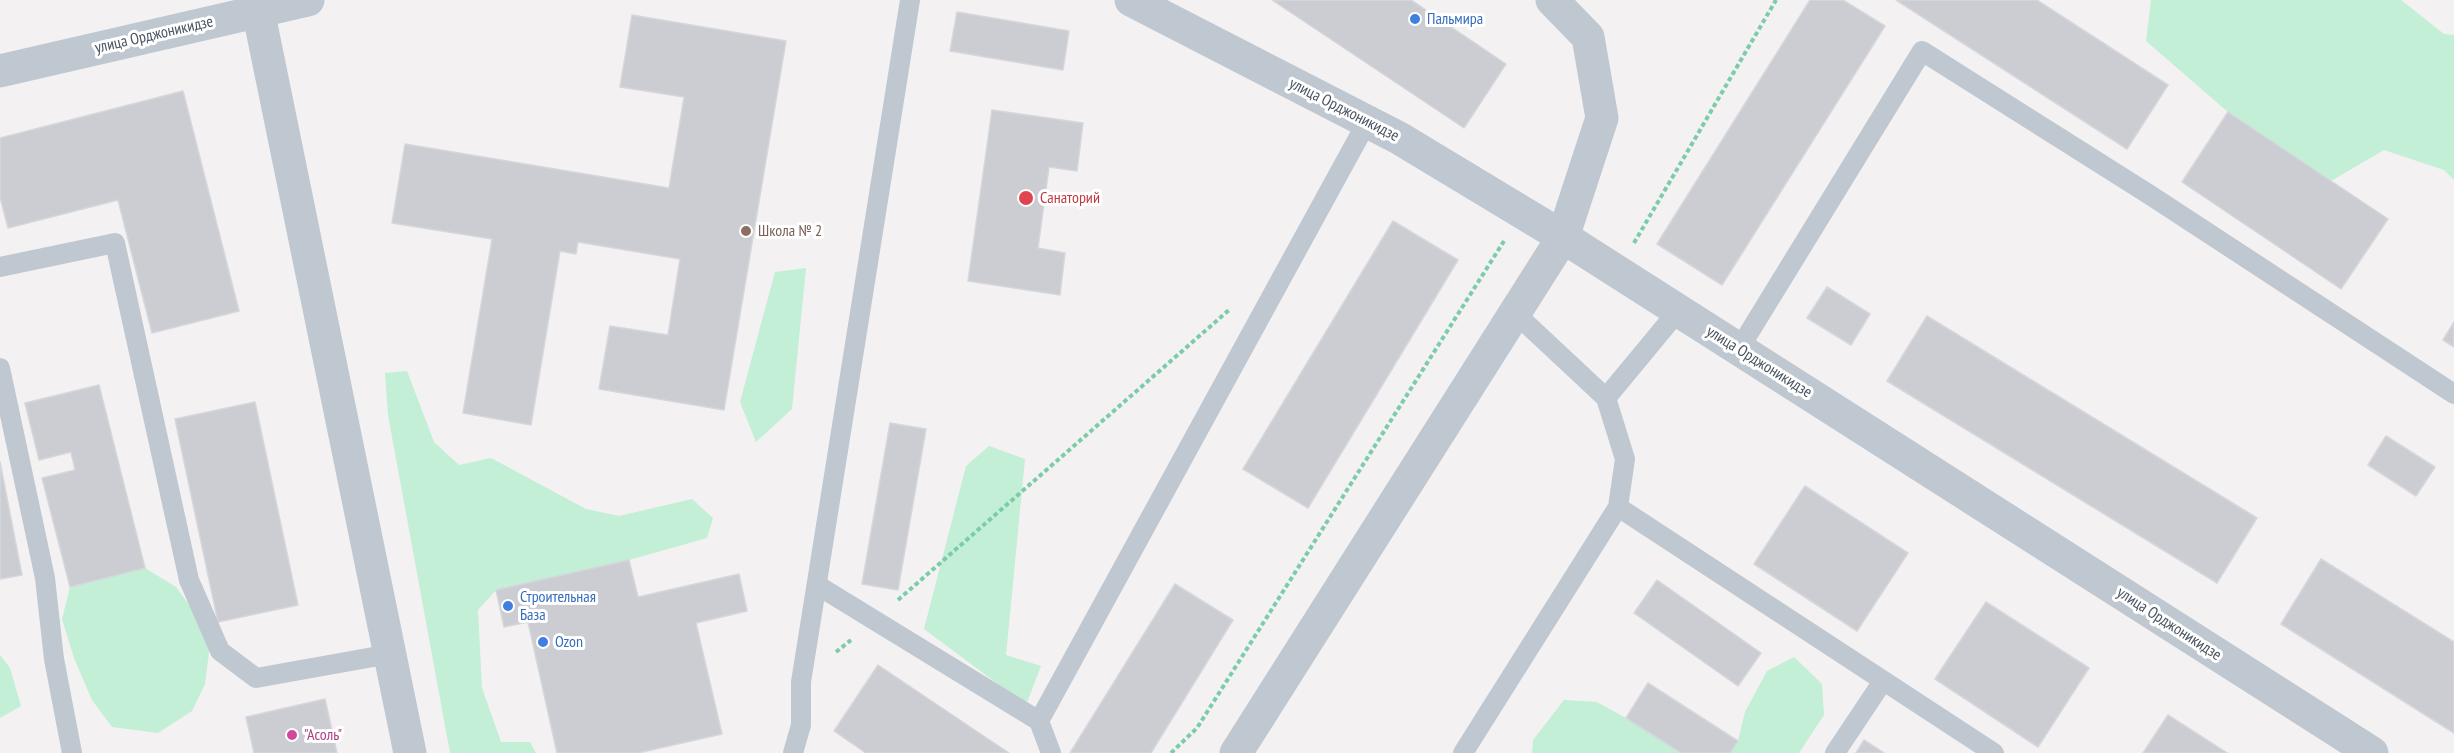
<!DOCTYPE html>
<html>
<head>
<meta charset="utf-8">
<style>
	body { margin:0 }
	canvas { display:block; background:#f3f1f1 }
</style>
</head>
<body>
<canvas width="2454" height="753"></canvas>
<script>
const ctx = document.querySelector('canvas').getContext('2d');
ctx.lineJoin = 'round';
function fill(path, color) {
  ctx.fillStyle = color;
  ctx.fill(path, 'evenodd');
}
function trace(path, color, width, dash) {
  ctx.strokeStyle = color;
  ctx.lineWidth = width;
  ctx.lineCap = dash ? 'butt' : 'round';
  ctx.setLineDash(dash || []);
  ctx.stroke(path);
}
function label(font, color, halo, rows, align = 'center') {
  ctx.font = font + ' "PT Sans Narrow",sans-serif';
  ctx.lineWidth = 6;
  ctx.setLineDash([]);
  ctx.textBaseline = 'middle';
  ctx.strokeStyle = halo;
  ctx.fillStyle = color;
  for (const [text, x, y, turn = 0] of rows) {
    ctx.save();
    ctx.translate(x, y);
    ctx.rotate((+turn || 0) * Math.PI / 180);
    ctx.textAlign = isNaN(turn) ? turn : align;
    if (halo) ctx.strokeText(text, 0, 0);
    ctx.fillText(text, 0, 0);
    ctx.restore();
  }
}
const green = new Path2D(`
	M2151,0H2401L2444,34L2454,35V180L2444,170L2384,150L2331,181L2228,112L2146,41Z
	M806,268L792,409L756,442L740,402L775,272Z
	M407,371L434,442L459,465L491,458L586,509L619,516L692,499L713,518L707,538L629,560L496,590L478,610L482,688L501,742H530L536,753H450L388,415L385,373Z
	M989,446L1025,459L1006,655L1041,666L1026,705L924,629L966,466Z
	M145,568L176,587L197,616L210,644L205,684L192,711L158,733L112,727L92,700L74,658L62,619L70,587Z
	M0,655L10,668L21,706L0,718Z
	M1794,657L1822,684L1824,715L1799,753H1730L1738,741L1745,712L1767,671Z
	M1564,700L1597,702L1626,718L1681,753H1532L1533,740Z`);
const building = new Path2D(`
	M1272,0H1411L1506,64L1464,128Z
	M1810,0H1843L1885,26L1722,285L1657,244Z
	M1896,0H2037L2168,85L2127,149Z
	M957,12L1069,31L1063,70L950,51Z
	M632,15L786,41L724,410L599,389L610,326L668,335L680,259L578,242L576,254L560,251L531,425L463,413L492,239L392,223L405,144L669,188L684,97L620,87Z
	M183,91L239,311L152,333L118,200L8,228L0,197V138Z
	M992,110L1083,123L1077,171L1049,167L1038,248L1065,253L1060,295L968,281Z
	M2228,112L2388,219L2341,289L2182,182Z
	M1393,221L1458,260L1308,508L1243,469Z
	M1827,287L1870,314L1851,345L1807,318Z
	M1927,316L2257,518L2217,583L1887,381Z
	M2454,322V347L2443,340Z
	M99,385L145,568L70,587L42,478L75,470L71,452L39,460L25,403Z
	M255,402L298,605L218,622L175,419Z
	M890,423L926,429L898,590L862,584Z
	M2386,436L2435,467L2416,496L2368,465Z
	M0,462L22,575L0,579Z
	M1805,486L1908,553L1857,631L1754,564Z
	M2321,559L2454,642V733L2281,624Z
	M629,560L638,597L739,574L747,611L696,623L722,734L638,753H557L528,622L504,627L496,590Z
	M1657,580L1761,653L1738,686L1634,613Z
	M1175,584L1233,620L1151,753H1070Z
	M1986,602L2089,668L2038,747L1935,679Z
	M878,665L1009,753H866L834,731Z
	M1648,683L1738,741L1730,753H1681L1626,718Z
	M325,699L337,753H254L246,717Z
	M2168,715L2227,753H2143Z
	M1864,740L1884,753H1856Z`);
const path = new Path2D(`
	M1634,243L1776,0
	M898,600L1229,310
	M836,652L851,640
	M1171,753L1197,728L1504,241`);
const service = new Path2D(`
	M0,267L115,243L189,580L220,651L256,678L390,654
	M1515,313L1606,398
	M1739,349L1922,51L2150,195L2454,394
	M0,368L45,578L54,659L72,753
	M1618,507L1994,753
	M817,585L1039,721L1051,753
	M1039,721L1367,122
	M793,753L801,725V682L910,0
	M1463,753L1618,507L1625,459L1606,398L1678,311
	M1835,753L1883,681`);
const minor = new Path2D(`
	M1131,0L1399,138L1563,237L2372,753
	M0,71L308,0
	M1236,753L1563,237L1602,118L1588,37L1552,0`);
const tertiary = new Path2D(`
	M256,0L410,753`);
const markers = [
	[1415,19,6,"#3f7fe0"],
	[1026,198,8,"#e0444e"],
	[746,231,6,"#8d6e63"],
	[508,606,6,"#3f7fe0"],
	[543,642,6,"#3f7fe0"],
	[292,735,6,"#d1479c"]
];
const shopNames = [
	["Пальмира",1427,19],
	["Строительная",520,597],
	["База",520,615],
	["Ozon",555,642]
];
const streetNames = [
	["улица Орджоникидзе",154,35,-13],
	["улица Орджоникидзе",1344,110,27],
	["улица Орджоникидзе",1759,362,32],
	["улица Орджоникидзе",2169,624,33]
];
const healthNames = [
	["Санаторий",1040,198]
];
const educationNames = [
	["Школа № 2",758,231]
];
const hotelNames = [
	["\"Асоль\"",304,735]
];
fill(green, '#c2efd5');
fill(building, '#cbcdd3');
trace(building, '#d5d7dc', 1.5);
trace(path, '#7acda8', 4, [4.5, 3]);
trace(service, '#bfc8d0', 20);
trace(minor, '#bfc8d0', 33);
trace(tertiary, '#bfc8d0', 33);
for (const [x, y, r, color] of markers) {
  const dot = new Path2D();
  dot.arc(x, y, r, 0, 2 * Math.PI);
  ctx.fillStyle = color;
  ctx.fill(dot);
  trace(dot, '#fff', 2);
}
label('16px', '#366cbe', '#fff', shopNames, 'left');
label('16px', '#49535f', '#fff', streetNames);
label('16px', '#be3a42', '#fff', healthNames, 'left');
label('16px', '#785e54', '#fff', educationNames, 'left');
label('16px', '#b23c85', '#fff', hotelNames, 'left');
</script>
</body>
</html>
